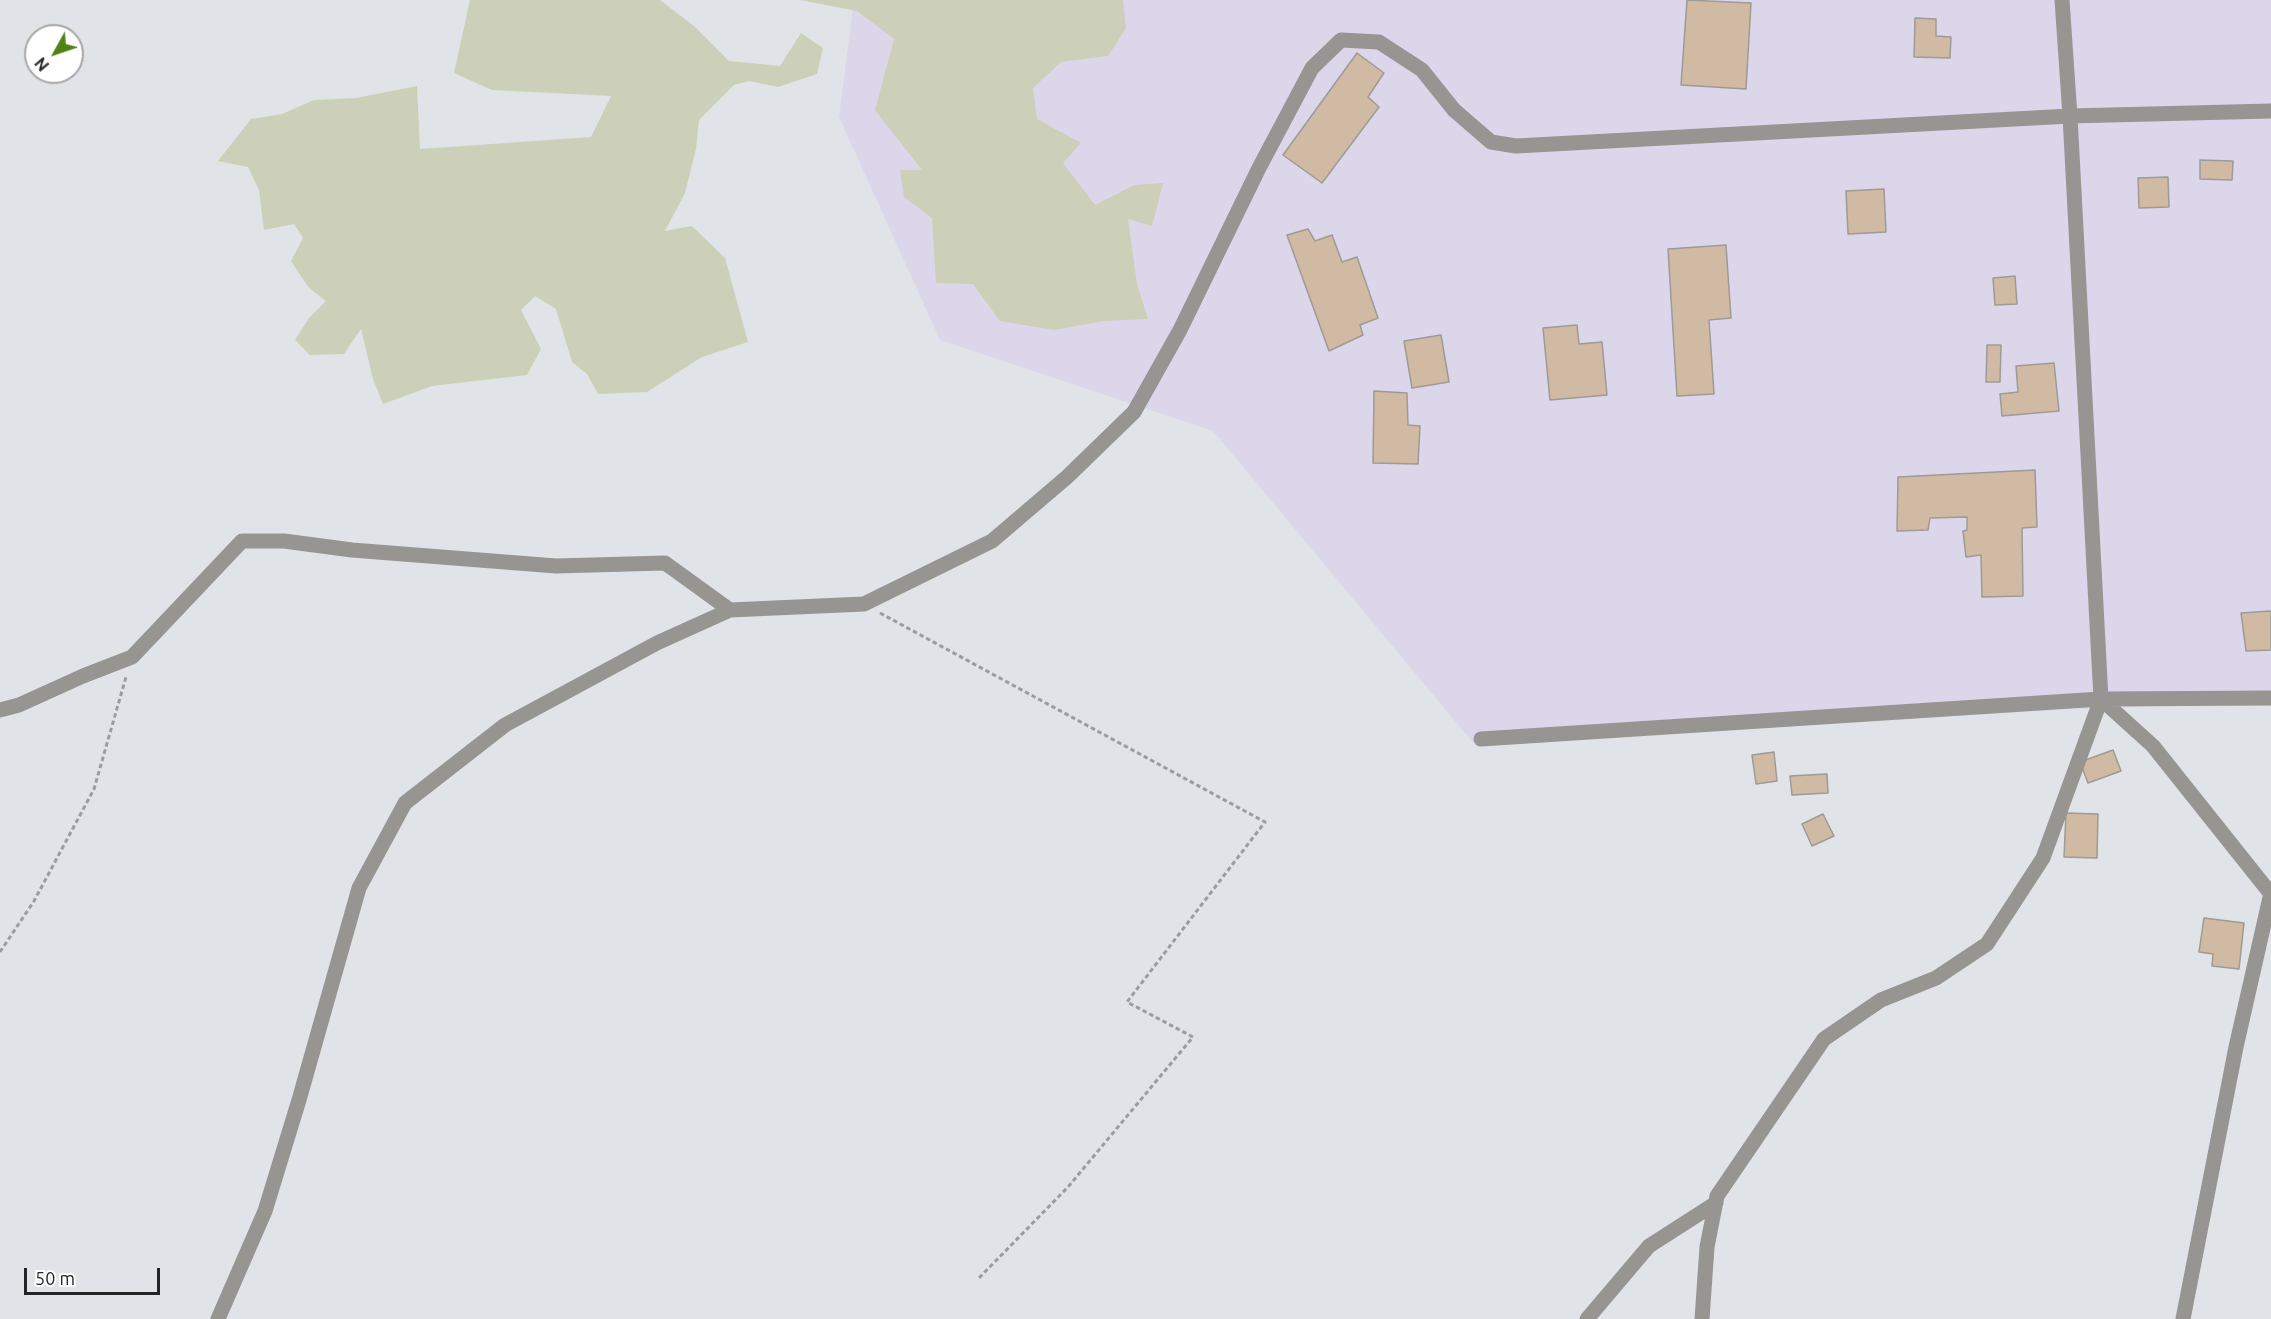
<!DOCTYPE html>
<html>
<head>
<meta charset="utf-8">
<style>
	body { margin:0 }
	#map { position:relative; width:2271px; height:1319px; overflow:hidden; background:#e0e4e9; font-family:Ubuntu,sans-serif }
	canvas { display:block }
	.north { position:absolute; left:24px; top:24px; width:60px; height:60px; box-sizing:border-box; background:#fff; border:2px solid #a7a7a8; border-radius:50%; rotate:230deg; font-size:16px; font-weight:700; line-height:24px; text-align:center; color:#222425 }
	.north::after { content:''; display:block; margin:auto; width:21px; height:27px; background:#4f8318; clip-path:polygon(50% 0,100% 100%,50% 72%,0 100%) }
	.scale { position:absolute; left:24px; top:1268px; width:136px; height:27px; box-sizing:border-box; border:3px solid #222425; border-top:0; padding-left:8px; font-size:18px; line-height:21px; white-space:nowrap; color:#222425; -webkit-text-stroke:4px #fff; paint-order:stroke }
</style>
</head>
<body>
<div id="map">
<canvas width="2271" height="1319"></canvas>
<div class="north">N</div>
<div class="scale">50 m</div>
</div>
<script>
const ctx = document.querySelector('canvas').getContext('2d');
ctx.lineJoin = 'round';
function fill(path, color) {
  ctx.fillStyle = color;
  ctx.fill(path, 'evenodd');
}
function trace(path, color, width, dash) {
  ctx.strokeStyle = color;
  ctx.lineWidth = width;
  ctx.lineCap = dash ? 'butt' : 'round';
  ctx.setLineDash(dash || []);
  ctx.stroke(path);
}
const industrial = new Path2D(`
	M854,0H2271V703L2073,709L1475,745L1213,431L940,340L839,117Z`);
const green = new Path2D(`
	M470,0H660L694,26L729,61L780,66L801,33L823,48L817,74L778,87L749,81L734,85L699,120L696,149L685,193L665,231L692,226L725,258L748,342L702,357L647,392L598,394L587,374L572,362L556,309L535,296L521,310L541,349L527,375L432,386L383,404L373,379L361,329L344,354L310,355L295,340L309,318L326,301L309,288L291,261L303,238L294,224L264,230L259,190L248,167L218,161L251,119L282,114L314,100L356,98L417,86L420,149L591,137L611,96L492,90L454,73Z
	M800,0H1123L1126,28L1108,56L1061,62L1033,88L1037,119L1081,143L1063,163L1095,205L1134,185L1163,183L1152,226L1128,219L1137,284L1148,319L1104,321L1054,330L1000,321L973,284L936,283L932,218L904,197L900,170H922L875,110L894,39L857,11Z`);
const building = new Path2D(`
	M1687,0L1751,3L1746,89L1681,85Z
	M1915,18L1936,19V36L1951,37L1950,58L1914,57Z
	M1357,53L1384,73L1368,97L1379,107L1322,183L1283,155Z
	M2200,160L2233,161L2232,180L2200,179Z
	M2168,177L2169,207L2139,208L2138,178Z
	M1884,189L1886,232L1848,234L1846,191Z
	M1308,229L1315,241L1332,235L1342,262L1357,257L1378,318L1360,325L1363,335L1329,351L1287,235Z
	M1726,245L1731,318L1709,320L1714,394L1677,396L1668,249Z
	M2015,276L2017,304L1995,305L1993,278Z
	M1577,325L1579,344L1602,342L1607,395L1550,400L1543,328Z
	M1441,335L1449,382L1412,388L1404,341Z
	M1987,345H2001L2000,382H1986Z
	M2054,363L2059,411L2002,416L2000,394L2018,392L2016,366Z
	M1374,391L1407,393L1408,425L1420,426L1418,464L1373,463Z
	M2035,470L2037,527L2022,528L2023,596L1982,597L1981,555L1966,557L1963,531L1967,530V517L1930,518L1928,530L1897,531L1898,477Z
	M2271,611V650L2246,651L2241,613Z
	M2113,750L2121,771L2088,783L2080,762Z
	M1774,752L1777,781L1756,784L1752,755Z
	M1827,774L1828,793L1792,795L1790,776Z
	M2066,813L2098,814L2097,858L2064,857Z
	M1823,814L1834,836L1812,846L1802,824Z
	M2204,918L2244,923L2239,969L2212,966L2213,954L2199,952Z`);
const path = new Path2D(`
	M880,613L1265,822L1127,1002L1193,1037L1068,1187L979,1278
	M0,952L34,901L94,789L126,677`);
const minor = new Path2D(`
	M2062,0L2070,116L2101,699L2153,746L2271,894
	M0,710L19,705L83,676L132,657L242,541H284L352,550L556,566L665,563L730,610
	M1481,739L2101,699L2271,698
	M218,1319L265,1211L299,1100L359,888L405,803L505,725L657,643L730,610L864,604L992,541L1067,477L1134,412L1180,330L1259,168L1312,68L1341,40L1379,42L1422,70L1454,110L1491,142L1516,146L2070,116L2271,111
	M1587,1319L1649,1246L1716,1203
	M1702,1319L1707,1247L1717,1196L1824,1039L1881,1000L1936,978L1987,944L2043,858L2101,699
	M2183,1319L2236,1047L2271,893`);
fill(industrial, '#dcd6eb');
fill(green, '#ccd0b8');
fill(building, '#d0baa3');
trace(building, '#9e9a95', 1.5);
trace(path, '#9a9da0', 3, [4.5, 3]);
trace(minor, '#969592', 15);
</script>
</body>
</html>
